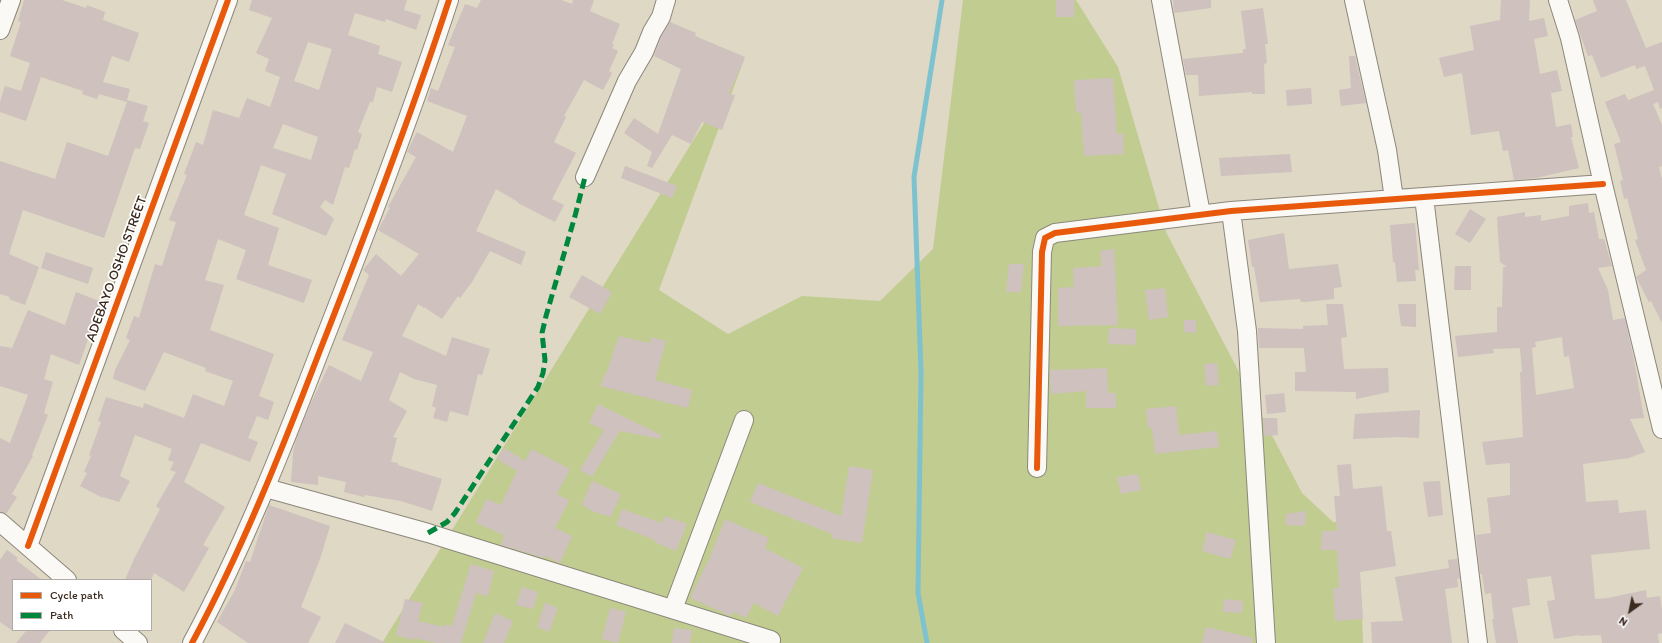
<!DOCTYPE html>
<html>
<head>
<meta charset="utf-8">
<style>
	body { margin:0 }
	#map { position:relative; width:1662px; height:643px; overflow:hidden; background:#ded8c4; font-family:Itim,sans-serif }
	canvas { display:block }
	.legend { position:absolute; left:12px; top:579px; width:140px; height:52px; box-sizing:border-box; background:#fff; border:1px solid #b1aaa5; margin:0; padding:5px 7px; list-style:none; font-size:12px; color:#3b2a1e }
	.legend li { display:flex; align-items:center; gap:8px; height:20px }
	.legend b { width:20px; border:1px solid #b1aaa5 }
	.north { position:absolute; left:1610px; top:591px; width:40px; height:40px; -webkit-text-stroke:3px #fff; paint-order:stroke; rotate:213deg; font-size:11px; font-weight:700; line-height:16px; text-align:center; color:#3b2a1e }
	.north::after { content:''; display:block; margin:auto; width:14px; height:18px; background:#3b2a1e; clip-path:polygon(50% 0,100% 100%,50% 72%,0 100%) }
</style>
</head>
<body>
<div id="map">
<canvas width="1662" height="643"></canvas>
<ul class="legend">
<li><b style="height:5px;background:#e8590c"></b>Cycle path</li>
<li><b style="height:5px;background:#00873e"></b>Path</li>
</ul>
<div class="north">N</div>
</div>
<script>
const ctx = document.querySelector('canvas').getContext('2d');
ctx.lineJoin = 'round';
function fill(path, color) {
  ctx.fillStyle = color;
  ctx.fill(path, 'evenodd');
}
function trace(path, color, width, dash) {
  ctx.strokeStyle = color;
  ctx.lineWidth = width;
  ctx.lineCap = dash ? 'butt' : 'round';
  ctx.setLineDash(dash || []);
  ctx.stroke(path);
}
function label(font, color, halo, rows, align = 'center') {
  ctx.font = font + ' Itim,sans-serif';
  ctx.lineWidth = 3.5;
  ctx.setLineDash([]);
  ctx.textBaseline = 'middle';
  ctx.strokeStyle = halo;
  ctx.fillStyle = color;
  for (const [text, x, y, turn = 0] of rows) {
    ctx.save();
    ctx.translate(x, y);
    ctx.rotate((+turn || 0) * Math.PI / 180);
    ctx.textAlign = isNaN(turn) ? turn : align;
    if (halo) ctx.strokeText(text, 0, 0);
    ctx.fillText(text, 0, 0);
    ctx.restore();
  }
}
const green = new Path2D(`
	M963,0H1076L1118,67L1166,232L1302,493L1333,522L1352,521L1361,591L1363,643H382L745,57L659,290L728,334L802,296L880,301L933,249Z`);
const stream = new Path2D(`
	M927,643L918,593L921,372L914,177L942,0`);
const building = new Path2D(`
	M24,0H62L86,8L87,5L105,12L103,20L139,33L129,62L112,56L103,82L130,89L127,100L148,106L143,121L149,123L140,149L135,148L104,238L23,210L9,254L39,267L25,305L9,299L10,297L0,294V161L55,179L67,142L108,156L127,102L99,94L97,99L82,94L83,91L41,77L26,121L0,112V102L5,86L21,91L30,63L10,56L21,22L18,21Z
	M252,0H407L404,10L421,15L416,30L386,19L385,22L355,13L348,35L380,46L378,54L402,62L392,92L377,87L373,102H370L358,132L362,134L357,150L355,149L349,168L345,167L333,205L325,200L320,207L334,219L326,236L272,214L286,174L261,165L244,215L279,228L268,265L312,280L304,303L236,279L246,250L218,239L205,280L224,285L210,330L274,354L259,396L274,402L268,420L257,416L248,438L258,442L250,462L201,443L184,482L225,507L203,545L209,548L184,592L154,573L151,580H125L134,559L160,509L156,506L176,472L170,470L174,462L168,460L172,449L135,435L120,476L130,481L119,502L103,497V498L80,486L87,473L84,472L91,456L89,455L101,422L98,421L106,397L143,408L144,403L184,418L193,394L224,406L233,381L205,371L206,368L164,352L145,391L113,379L115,370L130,340L126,338L134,316L139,318L155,264L162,266L176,222L169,220L187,175L184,174L196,142L203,145L213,110L239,118L247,98L270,107L280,77L265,71L269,59L256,53L272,18L249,10ZM308,42L332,49L319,90L294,81ZM283,124L318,137L311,160L273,148Z
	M481,0H561L572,4L573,0H594L590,11L592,12L620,24L612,44L614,45L612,48L618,51L609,71L612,73L603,90L584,80L564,116L566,117L554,142L576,153L552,199L564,205L555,222L518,203V202L496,189L476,231L526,252L521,265L490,251L472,282L460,298L458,296L442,319L424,307V308L418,304L402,336L446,356L452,337L490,349L482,375L478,374L468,416L450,411L447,422L433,418L436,408L432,406L437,385L414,379L400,372L389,400L407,411L393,437L397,438L391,462L398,463V465L442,479L432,511L401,501L365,495L364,497L344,492L346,482L318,476V485L291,482L293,453L296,439L310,405L329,365L361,381L373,352L342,340L369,275L363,270L376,254L401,276L419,254L378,230L390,208L388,207L416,157L407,152L417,132L453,152L467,116L427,101L431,88L438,91L455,47L448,45L465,4L477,8Z
	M1056,0H1074V17H1056Z
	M1173,0H1211V8L1174,13Z
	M1501,0H1530L1529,21L1544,18L1548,36L1534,39L1540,74L1557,70L1562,91L1551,93L1556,127L1571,124L1573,137H1571L1579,168L1536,178L1514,180L1508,150L1503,151L1499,131L1471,135L1462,73L1444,77L1439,58L1474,50L1470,26L1500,20Z
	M1593,0H1626L1646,48L1662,42V108L1660,109L1658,102L1653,104L1662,125V166L1659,167L1662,179V323L1651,301L1649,302L1636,277L1646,270L1635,240L1638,239L1627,198L1624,199L1620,181L1623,180L1614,144L1621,142L1605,102L1625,94L1628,100L1654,90L1645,66L1636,69L1635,65L1601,78L1592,55L1588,56L1575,20L1597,11Z
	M1263,8L1268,44H1265L1267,63L1264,64L1265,94H1252V92L1199,96L1198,75H1186L1183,59L1243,53V49H1246L1241,11Z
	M670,22L696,33L695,36L745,57L729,94L735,95L722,130L702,122L691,144L672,135L652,168L647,166L652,152L624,133L634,118L658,134L681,69L654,56L661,37Z
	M1349,56H1355L1366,103L1341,106L1339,90L1351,88Z
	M1113,78L1117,134L1123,133L1124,154L1084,156L1081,112L1076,113L1074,80Z
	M1311,88L1312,104L1287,106L1286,90Z
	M1290,154L1292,172L1221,176L1219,158Z
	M625,166L677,186L672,198L621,178Z
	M1588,203L1589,213L1594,212L1599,239H1604L1612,266L1598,268L1608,290L1613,320L1625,318L1634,360L1644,418L1630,419L1645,452L1629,458L1583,464L1586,502L1618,500L1619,513L1646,510L1650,549L1591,555L1595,599L1608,598L1646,590L1647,598L1660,596L1662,610V633L1658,634L1659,643H1602L1601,635L1579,636V635L1554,639L1547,601L1555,600L1551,576L1527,579L1530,605L1512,608L1518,643H1496L1492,619H1494L1491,593L1485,594L1482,574H1480L1476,535L1491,533L1487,498L1510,495V463L1486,465L1482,442L1523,437L1520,372H1522L1520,348L1493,349L1494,353L1458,357L1455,336L1497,332V307H1502L1503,267H1507L1500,262L1497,217L1525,212V217L1541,215V221L1569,216V206ZM1562,337L1564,357L1569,356L1574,388L1536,395L1532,348L1536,347L1535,342Z
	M1470,209L1486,219L1470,243L1455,234Z
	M1415,223L1419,270H1415L1416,281L1397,282L1395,262H1393L1390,225Z
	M1284,233L1289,269L1338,264L1342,287L1334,288V299L1306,302H1301L1300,299L1260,302L1254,267H1252L1248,240Z
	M1114,249L1118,325L1058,326V288L1074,287L1073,268L1102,266L1100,251Z
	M46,252L93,268L88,284L41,268Z
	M1009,264H1024L1021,292H1006Z
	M1455,266H1471V290H1454Z
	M582,275L612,292L600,314L569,297Z
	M1165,288L1168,317L1149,320L1145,290Z
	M76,292L101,302L79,365L51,354L44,379L53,382L44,413L48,415L32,455L33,456L12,494L17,497L6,514L0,512V438L10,443L28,395L0,386V346L12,348L28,310L65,325Z
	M1326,304H1343L1347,337L1341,338L1344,369L1388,368L1389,392L1356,399V392L1295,391V372H1306L1304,348H1259L1258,328L1303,329V326L1328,325Z
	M1398,304H1416V327L1401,326Z
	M1184,320H1196V333L1184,332Z
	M1109,328L1136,329V345L1108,344Z
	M619,336L650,343L651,337L666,341L655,380L692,390L688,408L600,386L605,374H606Z
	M1217,363L1219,385L1206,386L1204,364Z
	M1107,368L1108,393H1116V408H1086V391L1051,394L1050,370Z
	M1284,393L1286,412L1267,414L1265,395Z
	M598,404L661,435L660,439L620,431L592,477L580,470L604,430L589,423Z
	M1176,406L1179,435L1217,431L1219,447L1155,454L1152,428H1148L1146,409Z
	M1420,410L1419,438L1399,437L1353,439L1355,414Z
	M1263,418H1277L1278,435L1264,436Z
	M504,448L525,461L531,449L570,469L557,494L569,500L555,528L572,536L560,563L545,556L544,558L501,545L504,535L476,523L486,499L501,505L517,471L497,459Z
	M1351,464L1353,489L1382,486L1387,531H1391L1396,566L1360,572L1363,619L1335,621L1333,588H1339L1337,550H1321L1322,531H1337L1334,496H1340L1337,465Z
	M849,466L873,470L862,543L831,538L832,534L750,502L758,483L841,516Z
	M1138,474L1141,490L1121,494L1117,477Z
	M592,481L621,494L611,517L592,511L582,504Z
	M1440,481L1443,515L1428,517L1423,482Z
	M269,505L330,526L320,559L301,607L321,617L308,643H248L217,622L235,590L246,561L250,562Z
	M622,509L662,523L665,516L687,524L676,551L654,542L655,540L616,525Z
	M1306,511L1305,526L1286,525V514Z
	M725,519L769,538L765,548L803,568L778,616L754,603L746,618L733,612L731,616L690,598L710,557Z
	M1207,532L1236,540L1230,559L1202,551Z
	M7,550L18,558L16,560L42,580H13V631L0,622V560Z
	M1457,559L1460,578L1457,579L1458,587L1445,589L1452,643H1372L1371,622L1403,621L1395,577L1449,568L1448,560Z
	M471,564L494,571L488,596L476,593L461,643H437L414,638L413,640L396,635L405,599L423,603L418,621L445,627L446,624L452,626Z
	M522,587L538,592L533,609L516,605Z
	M1224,599L1243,601L1242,613L1223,612Z
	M545,603L558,608L549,632L537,627Z
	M610,608L626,612L618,643L602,639Z
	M495,613L513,621L504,643H483Z
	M345,623L386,643H335Z
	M1206,627L1253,638L1252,643H1202Z
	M674,628L692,630L690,643H672Z
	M27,630H50L40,643H16Z`);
const minor = new Path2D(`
	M1161,0L1201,214
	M1354,0L1387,150L1394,199
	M1558,0L1570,38L1603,184L1662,429
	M0,30L11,0
	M585,177L627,81L644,52L652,32L661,17L666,0
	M1424,197L1478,643
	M1231,211L1247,331L1266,643
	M1037,468L1042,252L1045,238L1055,233L1231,211L1603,184
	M266,488L428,533L771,640
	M0,522L67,580
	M28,546L228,0
	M673,609L744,420
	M123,630L138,643
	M192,643C242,550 281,452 319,353C365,236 410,119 449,0`);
const quiet = new Path2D(`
	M428,533L447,522L455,513L538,387L543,373L545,360L542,333L546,316L575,216L585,177`);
const cycleway = new Path2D(`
	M1037,468L1042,252L1045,238L1055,233L1231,211L1603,184
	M28,546L228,0
	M192,643C242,550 281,452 319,353C365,236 410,119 449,0`);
const streetNames = [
	["ADEBAYO OSHO STREET",117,269,-70]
];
fill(green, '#c1cc91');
trace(stream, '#7fc2cf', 5);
fill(building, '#cec1be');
trace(minor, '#8d877b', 20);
trace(minor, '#faf9f6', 18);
trace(quiet, '#00873e', 5, [10, 5]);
trace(cycleway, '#e8590c', 6);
label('14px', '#3b2a1e', '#fff', streetNames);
</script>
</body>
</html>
